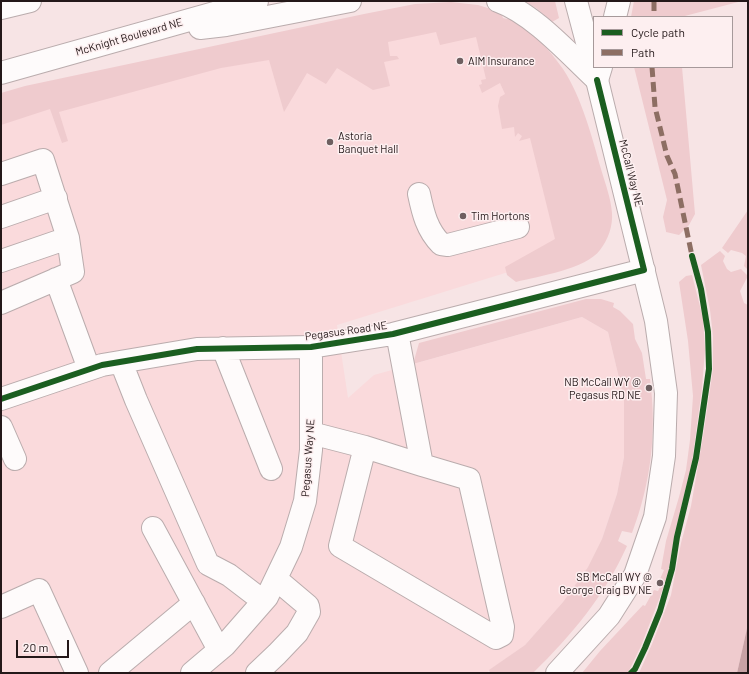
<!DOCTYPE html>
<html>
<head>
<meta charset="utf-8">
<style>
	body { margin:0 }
	#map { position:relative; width:749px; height:674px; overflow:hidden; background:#f7e4e5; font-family:Barlow,sans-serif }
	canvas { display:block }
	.frame { position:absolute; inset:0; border:2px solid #241819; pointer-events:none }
	.legend { position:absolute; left:593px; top:16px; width:140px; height:52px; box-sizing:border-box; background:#fdeff0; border:1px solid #a6999a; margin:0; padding:5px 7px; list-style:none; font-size:12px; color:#241819 }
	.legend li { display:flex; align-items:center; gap:8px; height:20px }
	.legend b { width:20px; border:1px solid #a6999a }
	.scale { position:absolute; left:16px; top:640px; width:53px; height:18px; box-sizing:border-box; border:2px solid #241819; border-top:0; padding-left:5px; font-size:12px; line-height:14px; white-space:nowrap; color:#241819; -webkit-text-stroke:3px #fdeff0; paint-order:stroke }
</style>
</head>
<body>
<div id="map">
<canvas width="749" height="674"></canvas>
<div class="frame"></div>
<ul class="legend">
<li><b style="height:5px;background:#1b5e20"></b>Cycle path</li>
<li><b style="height:5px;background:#8d6e63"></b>Path</li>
</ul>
<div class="scale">20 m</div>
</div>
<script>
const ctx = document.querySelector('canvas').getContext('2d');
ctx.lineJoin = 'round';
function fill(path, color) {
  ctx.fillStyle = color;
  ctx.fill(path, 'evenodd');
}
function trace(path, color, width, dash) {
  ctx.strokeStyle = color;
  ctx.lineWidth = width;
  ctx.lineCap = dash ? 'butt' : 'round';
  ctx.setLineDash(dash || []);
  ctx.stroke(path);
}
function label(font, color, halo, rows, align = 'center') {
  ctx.font = font + ' Barlow,sans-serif';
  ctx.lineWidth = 3;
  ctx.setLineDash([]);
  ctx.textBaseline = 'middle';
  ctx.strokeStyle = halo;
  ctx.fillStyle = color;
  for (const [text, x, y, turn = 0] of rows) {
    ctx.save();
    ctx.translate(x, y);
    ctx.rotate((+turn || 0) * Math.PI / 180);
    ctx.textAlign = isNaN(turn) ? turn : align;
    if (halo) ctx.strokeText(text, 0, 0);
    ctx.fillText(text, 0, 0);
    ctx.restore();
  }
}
const built = new Path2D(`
	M448,20L514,39L573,252L337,325L348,398L374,375L582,317L608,332L624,399V457L617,494L602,539L588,567L563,602L525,645L486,673H1V117L265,54Z`);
const green = new Path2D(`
	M524,1H555L559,18L552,22L536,8Z
	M634,1H742L681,17H631Z
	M451,2L478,5L501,12L503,18L507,19L512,18C533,32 549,49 563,69C582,98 592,137 601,169C605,183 611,198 612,213C613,226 608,240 600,250C586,269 539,276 516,282L507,275L505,267L555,239L530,138L519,141L522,136L518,133L515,137L514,127L502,129L498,106L500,97L505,94L500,83L482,93L479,85L482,84L481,80L486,79L476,37L440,45L436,32L388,42L390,56H397L399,59L384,62L390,86L373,90L337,68L326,84L307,73L284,112L269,60L221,68L59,112L68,141L62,143L50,109L1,125V93L25,86L364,14L415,4Z
	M634,67H682L695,214L689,225L679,235L666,232V231L663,217L667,200Z
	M748,210V270L744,266L746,256L742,253L731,250L728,253L722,248Z
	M720,251L725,256L723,261L727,269L731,272L741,269L748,276L740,291L744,303L748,305V624L737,673H639L652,644L671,595L681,543L691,506L703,437L713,369V336L710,310L701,265Z
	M692,275L703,318L705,350L702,388L692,462L675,533L668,572L660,597L641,646L628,673H582L600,651L643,605L645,606L654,590L658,591L663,581L660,579L664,570L661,569L666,541L679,497L686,470L690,440L693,396L688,341L679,282L686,276Z
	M586,299H601L614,303L613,307L620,311L633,324L635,339L642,353L646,379H650C657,432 651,483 632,533L622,531L618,541L627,546C605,595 572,635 533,673H490L489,670L525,645L563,602L588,567L602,539L617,494L624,457V399L608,332L582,317L413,364L419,343Z`);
const water = new Path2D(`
	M748,624V673H737Z`);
const minor = new Path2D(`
	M1,174L43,160L68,238L73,272L1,303
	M419,194C423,213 427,230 441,244L448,245L518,227
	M1,217L56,198
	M1,261L68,238
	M56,279L89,369
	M223,348L271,469
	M121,362L136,400L208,564L229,575L263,601
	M1,399L102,365L197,349L311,347L393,334L644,270
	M1,427L15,459
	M311,433L365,447L422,465L397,333
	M365,447L340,546L496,638L502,635L503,627L469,479L422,465
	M153,528L219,650
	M1,607L39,590L77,673
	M110,673L194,603
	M192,673L225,645L267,597L291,547L305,501L311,450V347
	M257,673L277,654L297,633L309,612L308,606L276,579
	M557,673L609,616L635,575L655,517L664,456L666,393L656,321L597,80L576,1`);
const major = new Path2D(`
	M498,1C534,14 569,54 597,80L601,67
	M1,8L30,1
	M615,17L619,1
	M200,28L226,25L350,1
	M1,73L257,1`);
const quiet = new Path2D(`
	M654,1V17
	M652,67L655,107L667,156L675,174L692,256`);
const cycleway = new Path2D(`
	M1,399L102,365L197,349L311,347L393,334L644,270L597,80
	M631,673L635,669L645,648L660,611L672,569L677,537L696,458L709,369L708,332L701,289L692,256`);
const markers = [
	[460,61,4,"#6e5f60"],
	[330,142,4,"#6e5f60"],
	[463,216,4,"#6e5f60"],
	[649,388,4,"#6e5f60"],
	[660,583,4,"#6e5f60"]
];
const streetNames = [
	["McKnight Boulevard NE",129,37,-16],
	["McCall Way NE",631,173,76],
	["Pegasus Road NE",346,331,-8],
	["Pegasus Way NE",308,458,-86]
];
const poiNames = [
	["AIM Insurance",468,61],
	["Astoria",338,136],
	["Banquet Hall",338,149],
	["Tim Hortons",471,216],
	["NB McCall WY @",641,382,"right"],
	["Pegasus RD NE",641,395,"right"],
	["SB McCall WY @",652,577,"right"],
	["George Craig BV NE",652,590,"right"]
];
fill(built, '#fadadc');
fill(green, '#efcbce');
fill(water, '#c8a2a5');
trace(minor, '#baacad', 24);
trace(major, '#baacad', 24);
trace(minor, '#fefbfb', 22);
trace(major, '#fefbfb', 22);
trace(quiet, '#8d6e63', 5, [10, 5]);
trace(cycleway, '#1b5e20', 6);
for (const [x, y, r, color] of markers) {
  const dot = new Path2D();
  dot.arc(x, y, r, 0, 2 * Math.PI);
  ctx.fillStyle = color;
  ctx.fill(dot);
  trace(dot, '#fdeff0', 1.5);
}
label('11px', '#241819', '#fdeff0', streetNames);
label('11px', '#241819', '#fdeff0', poiNames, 'left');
</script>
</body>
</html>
